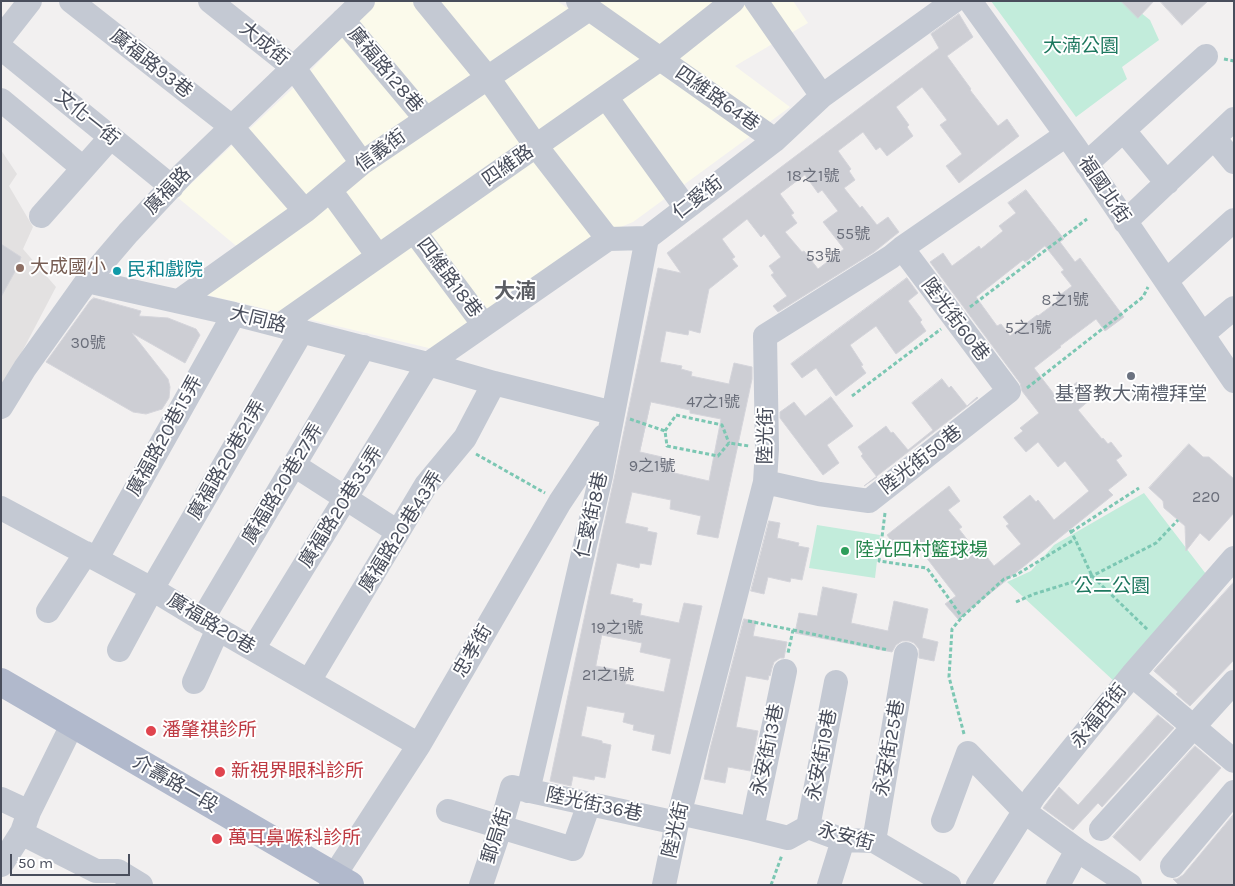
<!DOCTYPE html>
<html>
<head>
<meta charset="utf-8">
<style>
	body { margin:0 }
	#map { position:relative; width:1235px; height:886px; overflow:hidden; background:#f2f0f0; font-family:Karla,sans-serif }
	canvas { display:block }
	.frame { position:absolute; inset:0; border:2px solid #494e5c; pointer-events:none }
	.scale { position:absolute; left:10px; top:854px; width:120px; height:22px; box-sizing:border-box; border:2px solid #494e5c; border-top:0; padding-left:6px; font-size:15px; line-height:18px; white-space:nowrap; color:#494e5c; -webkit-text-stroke:4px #fff; paint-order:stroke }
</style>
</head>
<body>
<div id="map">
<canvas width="1235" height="886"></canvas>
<div class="frame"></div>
<div class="scale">50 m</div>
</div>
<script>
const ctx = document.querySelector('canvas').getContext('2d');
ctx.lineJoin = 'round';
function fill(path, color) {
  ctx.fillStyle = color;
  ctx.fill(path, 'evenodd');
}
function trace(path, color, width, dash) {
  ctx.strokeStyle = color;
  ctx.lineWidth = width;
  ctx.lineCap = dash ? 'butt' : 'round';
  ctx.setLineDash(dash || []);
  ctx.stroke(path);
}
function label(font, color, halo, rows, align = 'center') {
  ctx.font = font + ' Karla,"Noto Sans TC",sans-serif';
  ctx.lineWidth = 4;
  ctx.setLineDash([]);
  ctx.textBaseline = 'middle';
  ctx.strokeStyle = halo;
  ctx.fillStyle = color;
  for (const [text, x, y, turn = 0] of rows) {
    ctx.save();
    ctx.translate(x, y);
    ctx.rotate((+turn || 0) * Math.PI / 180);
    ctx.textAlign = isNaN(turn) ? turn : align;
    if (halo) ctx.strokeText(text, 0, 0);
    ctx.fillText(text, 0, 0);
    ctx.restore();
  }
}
const commercial = new Path2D(`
	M374,1H557L575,13L583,1H793L808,23L735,66L790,107L633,222L584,242L437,350L199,293L251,258L177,197L306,76Z`);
const education = new Path2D(`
	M1,150L17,174L9,186L33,227L23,249L56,287L13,369L1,387Z`);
const green = new Path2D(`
	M991,1H1126L1150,20L1159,40L1122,67L1127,79L1076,117Z
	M1144,493L1209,578L1116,683L1007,582L1031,571L1054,545Z
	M817,525L880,535L875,578L809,568Z`);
const building = new Path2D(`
	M1121,1H1154L1138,18Z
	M1160,1H1208L1182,25Z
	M959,14L973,37L947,56L971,89L970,90L998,126L1007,119L1019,136L959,183L946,166L962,154L940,125L947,120L922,87L896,107L909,125L907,127L913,136L887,156L880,147L876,150L863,132L838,151L851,169L849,171L855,180L844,188L860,208L862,206L877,225L888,217L899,232L874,252L778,312L773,306L787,296L771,275L774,273L769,266L781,257L764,234L761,237L747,219L722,239L735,257L732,259L738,266L709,289L700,333L689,330L688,335L666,331L660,362L682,366L681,369L692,372L691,376L729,384L734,363L752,367V379L718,538L697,534L701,516L670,509L671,500L632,492L625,523L648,528L647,531L657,533L651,565L640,563L639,568L617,563L610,594L633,599L632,602L642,604L640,615L679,623L684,603L702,606L670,754L652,750L655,735L633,730L634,725L623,722L625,713L587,706L581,736L602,741V743L611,745L605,778L595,776L594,780L573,776L571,786L550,781L600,543L614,479L658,268L681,273L667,253L939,48L931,34ZM805,175L818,193L822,190L838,211L823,222L844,249L818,269L804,251L802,252L785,232L797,223L791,215L794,213L780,194ZM651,402L690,410V413L721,419L709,481L670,472L672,462L661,460L662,457L640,452ZM602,635L642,643L640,652L671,659L664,692L625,684L627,676L617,674L618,670L596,666Z
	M1026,190L1064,239L1060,242L1075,262L1080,258L1124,317L1105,331L1096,319L1060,346L1061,347L1034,368L1057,398L1077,382L1091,399L1078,410L1102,439L1103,438L1108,444L1111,442L1122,456L1116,460L1127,475L1108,490L1113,495L958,619L945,604L956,596L912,539L898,550L887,535L949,486L960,501L948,510L962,527L959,529L976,551L980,548L994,566L1021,544L1006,526L1009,524L1003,517L1030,495L1036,502L1038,500L1054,520L1089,491L1065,461L1058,467L1038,442L1026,452L1014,438L1023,431L1020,428L1039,413L1022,391L1020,383L930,262L943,253L952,266L979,246L981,249L1003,231L999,226L1016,213L1008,203ZM1045,246L1064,270L1061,272L1072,286L1056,298L1058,301L1038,316L1037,315L1010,336L1001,324L997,326L976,297L1023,260L1025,262Z
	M1,244L21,257L18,266L1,297Z
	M907,278L918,293L908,301L922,320L920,322L926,331L896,354L876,326L850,345L863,365L861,366L866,373L836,396L816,368L802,378L791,364Z
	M94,298L141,311L139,316L168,318L196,329L200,335L185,363L132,333L168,379L170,387L169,398L162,409L146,414L133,412L46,362L90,301Z
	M942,379L949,388L951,386L967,406L977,397L978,398L864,486L877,477L861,456L863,454L858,447L886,426L891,433L893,432L908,450L933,430L912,403Z
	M831,397L853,426L827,445L839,463L823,475L780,418V412L794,402L805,416Z
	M1189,444L1203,457H1209L1234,479V513L1209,541L1200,533L1186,551L1185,526L1164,508L1163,501L1149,488Z
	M769,521L780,523L777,538L799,543L798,546L809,548L802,580L791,578L790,582L768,577L764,594L751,591Z
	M1234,582V660L1190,706L1176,694L1178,692L1154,671Z
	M823,587L857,594L851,623L888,631L894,601L928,609L922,638L938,642L934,661L919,658V649L914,643L909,641H902L896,645L892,652L795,633L799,613L817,616Z
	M744,619L756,621L753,636L787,642L784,658H780L774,662L772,668L770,676L769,675L768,680L746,676L736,727L758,731L750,771L728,767L725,783L704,779L710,749Z
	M1158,715L1174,728L1102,807L1098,803L1073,830L1043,808L1059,787L1078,805Z
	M1195,746L1221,768L1140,861L1113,837Z
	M1234,814V885H1179L1173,879H1177L1183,875Z`);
const path = new Path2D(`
	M1224,59L1234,61
	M970,307L1087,219
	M1027,388L1143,297L1148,287
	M852,396L941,329
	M630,419L665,431L667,446L718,456L729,443L749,446
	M665,431L676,415L722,425L729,443
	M476,454L545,493
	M885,513L879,561L927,568L962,617
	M1070,530L1075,539L1092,576L1148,630
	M1071,532L1139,488
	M1016,602L1034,594L1092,576L1156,543L1178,520
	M748,621L793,630L788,653
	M793,630L888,650
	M964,734L949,677L952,629L962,617L1004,579L1016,575L1075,539
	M771,885L782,855`);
const minor = new Path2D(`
	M71,1L232,127L305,211
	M210,1L294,68L362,163
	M425,1L488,78L536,146L608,239
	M578,1L775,140
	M756,1L822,96
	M970,1L1075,147L1234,381
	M343,20L426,119
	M1,38L30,1
	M1,48L172,187
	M606,97L686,208
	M1,100L83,168
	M1124,131L1167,183
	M1214,138L1234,162
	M1086,164L1206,56
	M330,190L378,256
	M41,216L111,137
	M1125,222L1234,119
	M414,231L484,325
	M87,281L234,314L428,364L494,383L613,413
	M1166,281L1234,220
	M179,301L305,211L362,163L589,9
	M280,325L660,59L733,1
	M1203,334L1234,308
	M1,407L25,368L87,281L128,233L184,173L363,1
	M294,465L398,532
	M765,482L819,494L869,501L1009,391L902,248
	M1,508L152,589L218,629L419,745
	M97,558L234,314
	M48,611L86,553
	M202,620L364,347
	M253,649L428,364L608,239L647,238L775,140L822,96L954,1
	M119,650L152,589L302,331
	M1132,675L1234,761
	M309,681L426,485L465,438L494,383
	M194,682L218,629
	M528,791L601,476L647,238
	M1,799L29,812
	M448,811L573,849L589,804
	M679,813L752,829L788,838L808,827L843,840L874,841L949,885
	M943,821L968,753L1025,812L1077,850L1130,885
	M808,827L836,682
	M752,829L785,671
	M1101,829L1234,682
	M22,832L29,837L96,871H118L141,885
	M874,841L906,654
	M1,865L22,832L29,812L72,725
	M1172,866L1234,792
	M331,885L334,876L419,745L560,502L604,436
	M481,885L501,826L512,787L677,823
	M664,885L677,823L765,482L767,449L765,336L891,257L902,248L1066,135
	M829,885L843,840
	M978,885L1034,796L1132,675L1234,558
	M1058,885L1077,850`);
const major = new Path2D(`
	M1,682L350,885`);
const markers = [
	[20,268,5,"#8d6e63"],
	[117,271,5,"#0f9aa8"],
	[1131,376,5,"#6b7280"],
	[845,551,5,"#2e9e5b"],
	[151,731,6,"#e0444e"],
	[220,772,6,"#e0444e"],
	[217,839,6,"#e0444e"]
];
const numberNames = [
	["18之1號",813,176],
	["55號",853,234],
	["53號",823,256],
	["8之1號",1065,300],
	["5之1號",1028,328],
	["30號",88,343],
	["47之1號",713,402],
	["9之1號",652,466],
	["220",1206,497],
	["19之1號",617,628],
	["21之1號",608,675]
];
const streetNames = [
	["大成街",264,44,39],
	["廣福路93巷",151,64,38],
	["廣福路128巷",385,70,50],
	["四維路64巷",717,99,35],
	["文化一街",87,118,39],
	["信義街",381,151,-36],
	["四維路",508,166,-35],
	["福國北街",1104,190,56],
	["廣福路",168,191,-46],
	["仁愛街",698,198,-38],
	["四維路18巷",449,278,53],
	["大同路",258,320,14],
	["陸光街60巷",955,320,53],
	["廣福路20巷15弄",165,436,-61],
	["陸光街",766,436,-89],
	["廣福路20巷21弄",227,460,-60],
	["陸光街50巷",921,460,-38],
	["廣福路20巷27弄",283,484,-59],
	["廣福路20巷35弄",341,507,-58],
	["仁愛街8巷",592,515,-77],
	["廣福路20巷43弄",401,532,-58],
	["廣福路20巷",211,624,31],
	["忠孝街",473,651,-60],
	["永福西街",1099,716,-51],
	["永安街25巷",890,748,-80],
	["永安街13巷",768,750,-78],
	["永安街19巷",822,755,-79],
	["介壽路一段",175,784,30],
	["陸光街36巷",594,805,12],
	["陸光街",676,830,-77],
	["郵局街",497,836,-72],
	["永安街",846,837,15]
];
const parkNames = [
	["大湳公園",1081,47],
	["公二公園",1112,587]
];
const educationNames = [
	["大成國小",30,268]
];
const cultureNames = [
	["民和戲院",127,271]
];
const worshipNames = [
	["基督教大湳禮拜堂",1131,395]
];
const leisureNames = [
	["陸光四村籃球場",855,551]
];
const healthNames = [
	["潘肇祺診所",162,731],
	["新視界眼科診所",231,772],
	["萬耳鼻喉科診所",228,839]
];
const quarterNames = [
	["大湳",515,292]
];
fill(commercial, '#fbfaeb');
fill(education, '#e3e1e1');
fill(green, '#c2ecdb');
fill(building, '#cdced4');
trace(building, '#d4d4da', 1);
trace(path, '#7cc7b3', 3, [4, 2.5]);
trace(minor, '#c4c9d3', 24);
trace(major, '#b1b9cc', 28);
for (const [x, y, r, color] of markers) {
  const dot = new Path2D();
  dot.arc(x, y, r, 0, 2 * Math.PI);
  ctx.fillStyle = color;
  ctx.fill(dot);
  trace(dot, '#fff', 2);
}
label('16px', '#6a6e7a', null, numberNames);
label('19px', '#494e5c', '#fff', streetNames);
label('19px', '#1e785f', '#fff', parkNames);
label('19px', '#785e54', '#fff', educationNames, 'left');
label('19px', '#0d838f', '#fff', cultureNames, 'left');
label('19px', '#5b616d', '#fff', worshipNames);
label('19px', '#27864d', '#fff', leisureNames, 'left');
label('19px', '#be3a42', '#fff', healthNames, 'left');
label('bold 21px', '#5c5e64', '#fff', quarterNames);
</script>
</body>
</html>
